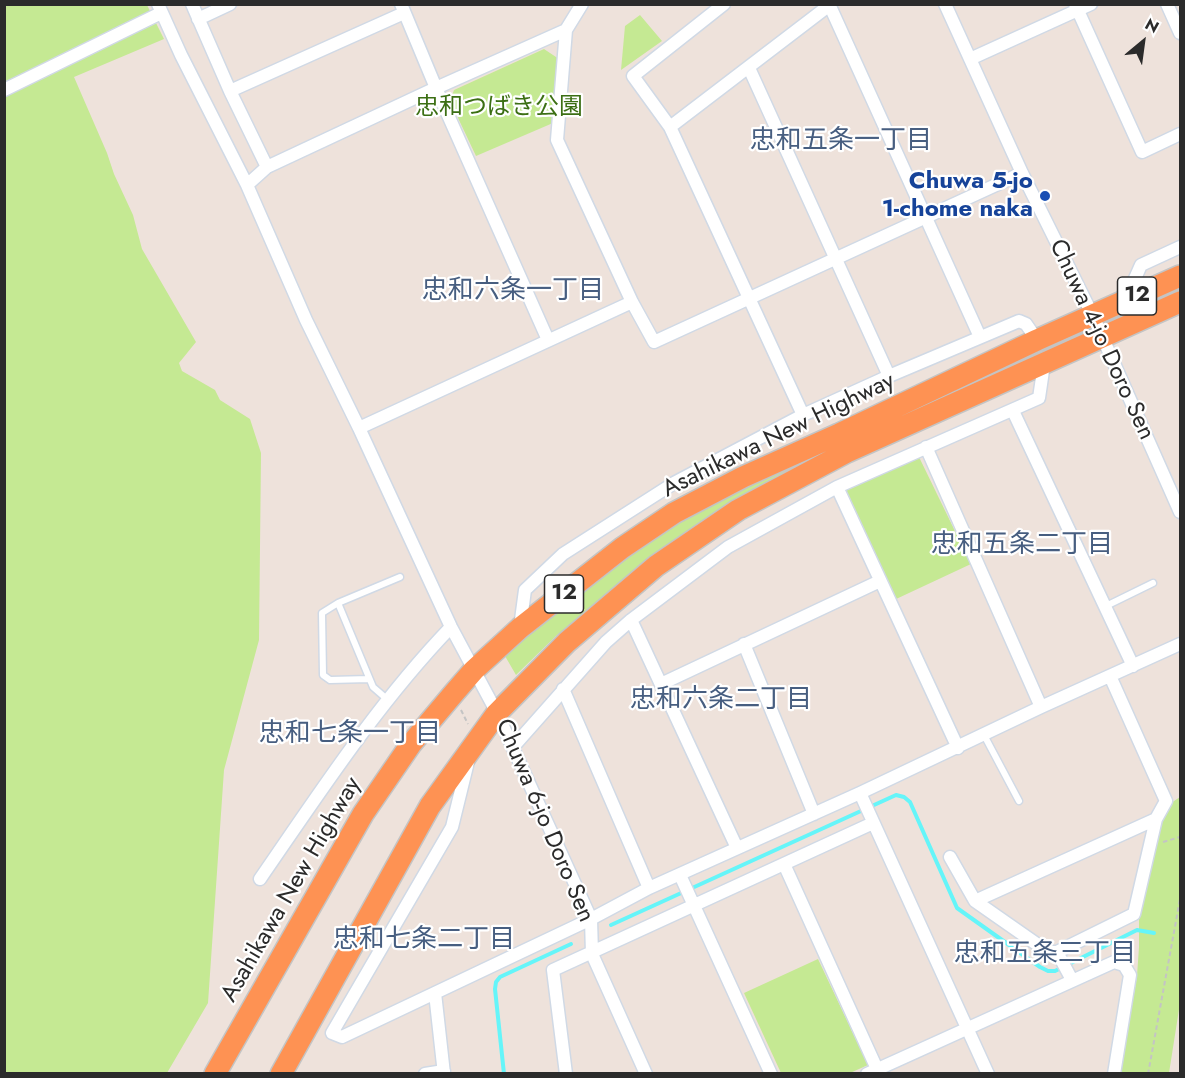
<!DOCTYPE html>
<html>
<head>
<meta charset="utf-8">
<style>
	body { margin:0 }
	#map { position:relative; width:1185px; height:1078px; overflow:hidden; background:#eee2db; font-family:Jost,sans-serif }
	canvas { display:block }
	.frame { position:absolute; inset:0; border:6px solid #2b2b2b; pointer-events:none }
	.north { position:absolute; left:1113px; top:12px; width:60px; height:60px; -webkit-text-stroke:4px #fff; paint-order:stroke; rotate:29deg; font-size:16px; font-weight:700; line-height:24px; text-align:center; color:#2b2b2b }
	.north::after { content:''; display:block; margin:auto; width:21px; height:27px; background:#2b2b2b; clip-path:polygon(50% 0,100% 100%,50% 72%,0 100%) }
</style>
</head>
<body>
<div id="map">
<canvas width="1185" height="1078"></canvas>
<div class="frame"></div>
<div class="north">N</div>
</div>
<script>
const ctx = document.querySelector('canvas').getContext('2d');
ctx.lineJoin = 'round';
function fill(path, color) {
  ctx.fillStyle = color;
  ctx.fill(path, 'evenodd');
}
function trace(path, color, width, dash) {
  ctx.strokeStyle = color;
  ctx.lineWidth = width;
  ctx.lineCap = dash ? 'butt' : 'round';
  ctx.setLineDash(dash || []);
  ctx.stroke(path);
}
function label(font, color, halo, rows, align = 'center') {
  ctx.font = font + ' Jost,"Noto Sans JP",sans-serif';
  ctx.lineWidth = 4.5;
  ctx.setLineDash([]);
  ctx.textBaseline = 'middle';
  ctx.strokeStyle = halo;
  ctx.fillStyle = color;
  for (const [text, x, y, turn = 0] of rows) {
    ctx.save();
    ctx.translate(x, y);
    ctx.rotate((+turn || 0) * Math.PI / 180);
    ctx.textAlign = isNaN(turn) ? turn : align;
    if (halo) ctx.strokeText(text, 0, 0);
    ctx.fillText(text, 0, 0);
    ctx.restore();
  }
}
const green = new Path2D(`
	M5,5H147L164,39L74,77L107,153L114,174L133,215L142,249L196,342L179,363L182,371L215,390L220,400L250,419L261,453L259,640L224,770L208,1003L167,1073L5,1074Z
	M640,15L662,41L621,70L625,26Z
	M544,49L559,59L553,123L476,156L450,101L454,90Z
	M838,441L840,447L654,557L556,636L516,675L505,656L571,597L693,509Z
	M919,457L971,564L894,600L845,491Z
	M1180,797V1003L1169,1073L1120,1074L1137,976L1139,947V917L1160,822L1171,803Z
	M818,959L868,1065L850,1073H781L744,993Z`);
const stream = new Path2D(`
	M611,925L896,795L904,797L910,802L957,908L1040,967L1048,971H1055L1137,930L1154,933
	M504,1074L495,989L496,982L500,977L571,944`);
const path = new Path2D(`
	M461,710L468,724
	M1163,842L1180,837
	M1148,1074L1180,899`);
const service = new Path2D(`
	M338,603L322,613L323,675L330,680L369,679
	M1106,606L1153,583
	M388,700L373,687L338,603L400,577
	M984,735L1019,801`);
const minor = new Path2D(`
	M158,4L181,55L247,185L306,320L359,428L451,627L497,713L591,919L592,954L646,1074
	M192,4L230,91L267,167
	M401,4L436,88L548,340
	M582,4L566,30L557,140L632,302L654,342L1022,173
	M829,4L980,337
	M945,4L1022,173L1093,316L1180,512
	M1075,4L1142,152L1180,134
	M1167,4L1180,33
	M198,19L230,4
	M970,59L1091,4
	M749,68L889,376
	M4,90L161,13
	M230,91L404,13
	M670,127L633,76L724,4
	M247,185L267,167L436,88L566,30
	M1125,301L1141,265L1180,247
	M1013,411L1133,666
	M803,415L670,127L831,4
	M359,428L632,302
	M926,447L1041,707
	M837,487L958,748
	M631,620L737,848
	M520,627L525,590L563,554L674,483L803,415L889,376L1019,321L1026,324L1037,340
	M744,644L814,814
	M661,684L880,581
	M563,689L649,888
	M513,747L606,642L631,620L728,547L837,487L1039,398L1044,364
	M468,762L452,827L332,1033L342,1037L591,919L649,888L860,793L1041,707L1180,644
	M860,793L988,1074
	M950,857L975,901L1048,952H1057L1072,980
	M784,864L877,1069
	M680,875L771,1074
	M260,879C320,792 378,703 451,627
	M975,901L1156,819
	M1057,952L1134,914L1156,819L1166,801L1110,676
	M435,993L444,1074
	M425,1074L444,1071
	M566,1074L553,970L873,823
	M867,1074L1114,962L1124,965L1130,975L1114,1074`);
const trunk = new Path2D(`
	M215,1074L363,814L411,744L454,693L474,670L520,628L622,548L674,513L743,477L839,434L1037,340L1180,276
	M281,1074L430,806L497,713L567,642L656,566L738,510L847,452L1180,302`);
const markers = [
	[1045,196,6,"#1a4fb4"]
];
const shields = [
	[1137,296,39],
	[564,594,39]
];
const shieldNames = [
	["12",1137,296],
	["12",564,594]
];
const parkNames = [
	["忠和つばき公園",499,108]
];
const transitNames = [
	["Chuwa 5-jo",1033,182],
	["1-chome naka",1033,210]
];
const streetNames = [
	["Chuwa 4-jo Doro Sen",1101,340,65],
	["Asahikawa New Highway",779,436,-26],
	["Chuwa 6-jo Doro Sen",544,821,67],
	["Asahikawa New Highway",292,890,-60]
];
const neighbourhoodNames = [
	["忠和五条一丁目",841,142],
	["忠和六条一丁目",513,292],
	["忠和五条二丁目",1022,546],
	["忠和六条二丁目",721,701],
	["忠和七条一丁目",350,735],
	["忠和七条二丁目",424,941],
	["忠和五条三丁目",1045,955]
];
fill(green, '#c5e993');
trace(stream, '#65f5f9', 4);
trace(service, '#d0d9e5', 9);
trace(minor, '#d0d9e5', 15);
trace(trunk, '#c4c4c4', 24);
trace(path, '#c4c4c4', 2, [4.5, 3]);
trace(service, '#fff', 6);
trace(minor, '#fff', 12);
trace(trunk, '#fe9253', 21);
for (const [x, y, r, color] of markers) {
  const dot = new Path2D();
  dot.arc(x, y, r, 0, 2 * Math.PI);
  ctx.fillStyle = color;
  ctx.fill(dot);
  trace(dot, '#fff', 2);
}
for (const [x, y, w] of shields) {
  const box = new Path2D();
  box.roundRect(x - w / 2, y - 19, w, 38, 4.5);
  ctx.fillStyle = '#fff';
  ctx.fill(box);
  trace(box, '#2b2b2b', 1.5);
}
label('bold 22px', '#2b2b2b', null, shieldNames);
label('24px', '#3c6f14', '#fff', parkNames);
label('bold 24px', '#164399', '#fff', transitNames, 'right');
label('24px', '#2b2b2b', '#fff', streetNames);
label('26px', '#475e80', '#fff', neighbourhoodNames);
</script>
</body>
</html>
